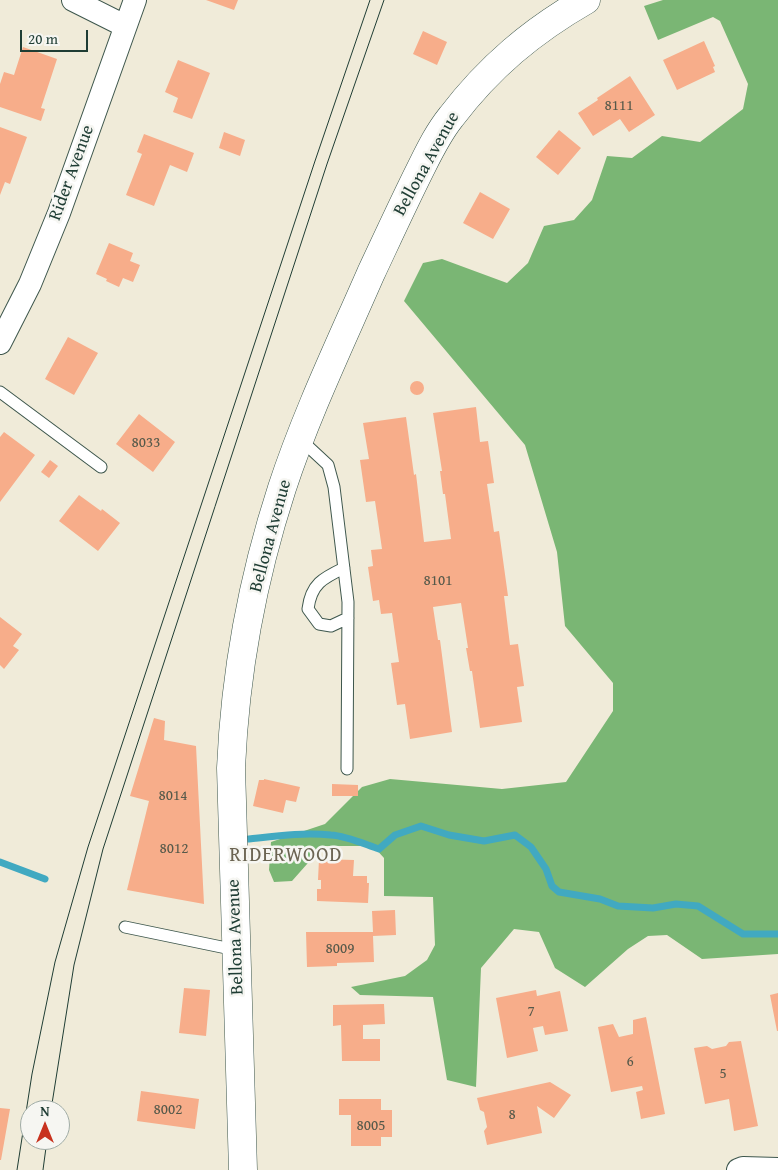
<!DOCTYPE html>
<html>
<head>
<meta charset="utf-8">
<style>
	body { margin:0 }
	#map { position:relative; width:778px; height:1170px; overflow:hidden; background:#f0ebd9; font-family:"Gentium Book Plus",serif }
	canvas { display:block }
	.north { position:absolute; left:20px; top:1100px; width:50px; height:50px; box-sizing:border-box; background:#f6f6f2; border:1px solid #a0aca6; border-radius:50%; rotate:0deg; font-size:14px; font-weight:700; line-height:20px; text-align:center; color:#1f3d34 }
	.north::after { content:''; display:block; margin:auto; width:18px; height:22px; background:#c8321e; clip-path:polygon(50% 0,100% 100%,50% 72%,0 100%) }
	.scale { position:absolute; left:20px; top:30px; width:68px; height:22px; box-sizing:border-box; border:2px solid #1f3d34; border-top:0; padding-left:6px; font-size:15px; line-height:18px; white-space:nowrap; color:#1f3d34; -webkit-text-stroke:4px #f6f6f2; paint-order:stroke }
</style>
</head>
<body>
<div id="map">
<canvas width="778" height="1170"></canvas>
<div class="north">N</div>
<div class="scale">20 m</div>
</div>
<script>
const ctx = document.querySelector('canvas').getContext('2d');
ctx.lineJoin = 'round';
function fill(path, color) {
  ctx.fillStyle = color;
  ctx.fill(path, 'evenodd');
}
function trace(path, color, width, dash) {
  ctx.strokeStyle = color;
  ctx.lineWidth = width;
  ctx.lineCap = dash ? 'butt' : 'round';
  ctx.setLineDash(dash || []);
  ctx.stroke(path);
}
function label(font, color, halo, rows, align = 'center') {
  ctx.font = font + ' "Gentium Book Plus",serif';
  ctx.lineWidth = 5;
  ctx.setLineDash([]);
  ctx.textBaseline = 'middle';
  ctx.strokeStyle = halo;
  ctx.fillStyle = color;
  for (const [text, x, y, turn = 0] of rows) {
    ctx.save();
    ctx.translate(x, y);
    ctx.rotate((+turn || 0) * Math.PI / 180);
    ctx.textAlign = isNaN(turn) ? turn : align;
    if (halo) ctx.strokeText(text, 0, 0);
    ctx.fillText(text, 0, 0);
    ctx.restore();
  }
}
const forest = new Path2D(`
	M663,0H778V954L702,959L667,935L648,936L628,949L585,987L555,968L539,932L514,929L481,968L476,1087L447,1080L433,997L360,995L351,987L405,976L427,960L435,945L433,897L384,896V858L373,846H323L292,881L274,882L269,870L271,842L325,824L362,787L390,779L502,789L566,782L613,711V683L565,626L557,552L525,445L404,301L423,263L442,259L507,283L528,263L544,226L574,220L592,200L607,156L632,158L662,136L700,142L743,109L748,84L720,21L713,17L658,40L644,6Z`);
const stream = new Path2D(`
	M249,839C276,836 304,832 331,835C347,836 364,844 379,849L395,835L421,826L449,835L484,841L515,835L531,847L546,869L552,886L559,892L600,899L618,906L653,908L676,904L698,906L743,934H778
	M0,862L45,879`);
const building = new Path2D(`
	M206,0H238L234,10Z
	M423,31L447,42L437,65L413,54Z
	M704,41L715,66L713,67L715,72L677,90L663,60Z
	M23,47L57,59L41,108L45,109L41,121L0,107V84L4,72L14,75Z
	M178,60L210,73L192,119L173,112L178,98L165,92Z
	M630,76L655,115L629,132L620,119L593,136L578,113L598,100L597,98Z
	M0,127L27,137L10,184L5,182L0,195Z
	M559,130L581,148L558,175L536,157Z
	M224,132L245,140L240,156L219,148Z
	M144,134L194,153L187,172L170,165L154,206L126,195L142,154L137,152Z
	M480,192L510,209L493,239L463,223Z
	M109,243L133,253L130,261L140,265L133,282L123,278L119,287L106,281L107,279L96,274Z
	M68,337L98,353L74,395L45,379Z
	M410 388a7 7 0 1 1 14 0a7 7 0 1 1-14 0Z
	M476,407L480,442L488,441L494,483L487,484L494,532L499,531L508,596H504L510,645L518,644L524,686L517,687L522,722L480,728L472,671H470L466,648H468L461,603L433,607L438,640H440L452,732L410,739L405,704L397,705L391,663L399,662L392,613L381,614L379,600L373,601L368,567L373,566L371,550L382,549L375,501L366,502L360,460L369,459L363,423L406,417L414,475L416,474L424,542L451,539L445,494H443L440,471H442L433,413Z
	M139,414L175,442L153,472L116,444Z
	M4,432L35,455L0,502V437Z
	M50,460L58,466L49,478L41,472Z
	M79,495L101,511L102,509L120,523L98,551L59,521Z
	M0,617L22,634L13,646L19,650L4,669L0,665Z
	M154,718L165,721L164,740L196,746L204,904L127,890L149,801L130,796Z
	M264,779L300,787L296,802L286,800L283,813L253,806L259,780H264Z
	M332,784L358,785V796H332Z
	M319,859L354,860L353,876H367V883H369L368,903L317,901V889H321V880H318Z
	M395,910L396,935L373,936L374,962L337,963V966L307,967L306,932H373L372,911Z
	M184,988L210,990L206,1036L179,1033Z
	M536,990L537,996L560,991L568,1031L545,1035L543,1026L533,1028L538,1051L507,1058L496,998Z
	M778,993V1031H777L770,995Z
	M384,1004L385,1024L363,1025V1039H380V1061H342L341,1025L333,1026V1005Z
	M646,1017L665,1114L641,1119L636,1092L643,1090L642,1086L611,1092L598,1027L613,1024L619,1037L633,1034V1020Z
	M741,1041L758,1126L734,1131L729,1099L705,1104L694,1048L707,1046L712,1049L726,1046L729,1042Z
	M550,1082L571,1095L554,1118L537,1106L542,1133L487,1145L484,1131L487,1127L484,1112L480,1110L477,1098Z
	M141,1091L199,1099L195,1129L137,1121Z
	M339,1099H381V1110H392V1137H381V1146H351V1115H339Z
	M0,1108L10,1109L1,1160H0Z`);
const service = new Path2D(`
	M0,392L101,467
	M300,439L328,465L334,487L348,602L347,769
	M344,568C323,578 311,584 308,609L319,624L331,626L348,618
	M125,927L236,950`);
const minor = new Path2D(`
	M73,0L125,26
	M0,343L30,284L59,213L135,0
	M738,1170L743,1168L778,1169`);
const tertiary = new Path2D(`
	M243,1170L231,768C235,675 253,577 282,488C306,415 340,344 371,273C387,239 403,204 420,170C429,152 438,133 451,117C489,67 532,31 586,0`);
const tram = new Path2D(`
	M51,1110L74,965L103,849L327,164L384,0
	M17,1170L32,1074L55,962L88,847L315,161L370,0
	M43,1170L47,1140`);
const numberNames = [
	["8111",619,106],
	["8033",146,443],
	["8101",438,581],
	["8014",173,796],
	["8012",174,849],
	["8009",340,949],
	["7",531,1012],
	["6",630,1062],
	["5",723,1074],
	["8002",168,1110],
	["8",512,1115],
	["8005",371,1126]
];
const streetNames = [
	["Bellona Avenue",427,164,-61],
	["Rider Avenue",72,173,-70],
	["Bellona Avenue",271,536,-75],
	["Bellona Avenue",236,937,-92]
];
const quarterNames = [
	["RIDERWOOD",286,856]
];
fill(forest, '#7ab674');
trace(stream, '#41a9c1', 7);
fill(building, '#f7ad8a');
trace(service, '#3e574d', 13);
trace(minor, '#3e574d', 24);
trace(tertiary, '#3e574d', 29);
trace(service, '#fff', 11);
trace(minor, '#fff', 22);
trace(tertiary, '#fff', 28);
trace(tram, '#1f3d34', 1);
label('15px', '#55594a', null, numberNames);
label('18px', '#1f3d34', '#f6f6f2', streetNames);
ctx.letterSpacing = '1px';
label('20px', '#6b6452', '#f6f6f2', quarterNames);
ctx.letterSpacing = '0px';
</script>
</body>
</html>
